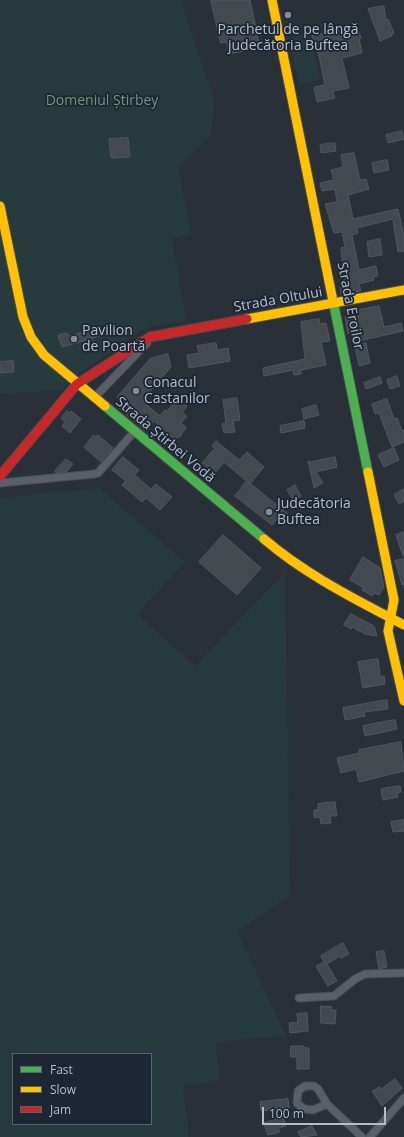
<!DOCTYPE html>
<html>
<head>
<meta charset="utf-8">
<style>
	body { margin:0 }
	#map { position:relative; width:404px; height:1137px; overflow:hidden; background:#2a3038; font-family:"Open Sans",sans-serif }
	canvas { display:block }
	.legend { position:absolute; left:12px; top:1053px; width:140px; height:72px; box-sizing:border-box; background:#1d2633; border:1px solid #59626f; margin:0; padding:5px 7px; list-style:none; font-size:12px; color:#b4bcc9 }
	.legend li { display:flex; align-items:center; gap:8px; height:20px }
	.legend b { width:20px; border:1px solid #59626f }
	.scale { position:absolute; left:262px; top:1107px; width:124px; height:18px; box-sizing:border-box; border:2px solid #b4bcc9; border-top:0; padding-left:5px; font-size:12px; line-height:14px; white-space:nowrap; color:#b4bcc9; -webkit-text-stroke:3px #1d2633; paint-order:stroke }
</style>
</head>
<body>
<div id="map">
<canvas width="404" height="1137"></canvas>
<ul class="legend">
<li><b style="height:5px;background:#4caf50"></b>Fast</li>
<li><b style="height:5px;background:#ffc107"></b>Slow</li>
<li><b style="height:5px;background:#c62828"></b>Jam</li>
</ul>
<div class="scale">100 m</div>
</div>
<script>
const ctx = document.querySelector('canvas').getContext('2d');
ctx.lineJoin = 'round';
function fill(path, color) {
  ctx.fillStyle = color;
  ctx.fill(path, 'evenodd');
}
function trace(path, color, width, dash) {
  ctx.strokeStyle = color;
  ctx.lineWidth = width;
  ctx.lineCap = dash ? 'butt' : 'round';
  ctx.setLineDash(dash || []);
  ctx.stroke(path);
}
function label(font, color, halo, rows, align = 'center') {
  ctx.font = font + ' "Open Sans",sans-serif';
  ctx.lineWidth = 3.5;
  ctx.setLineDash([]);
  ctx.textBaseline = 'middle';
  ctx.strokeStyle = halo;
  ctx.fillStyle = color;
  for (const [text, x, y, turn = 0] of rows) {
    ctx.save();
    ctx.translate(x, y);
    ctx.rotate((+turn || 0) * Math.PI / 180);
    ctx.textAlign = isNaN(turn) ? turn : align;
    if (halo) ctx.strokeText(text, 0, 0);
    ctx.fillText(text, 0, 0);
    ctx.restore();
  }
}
const green = new Path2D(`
	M0,0H181L215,103L210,136L178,167L191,234L172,239L186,321L146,328L76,375L62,390L0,394Z
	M308,33L321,79L299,84L289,38Z
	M99,488L185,562L137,614L195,666L285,572L290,895L237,931L286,1036L216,1042L219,1080L183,1085L189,1137H0V498ZM13,1054H151V1124H13Z`);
const building = new Path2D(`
	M211,0H250L260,48L229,54L227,42L221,43Z
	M384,6L386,20L388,19L394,33L391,34L392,36L380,41L368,9Z
	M343,29L344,35L359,32L361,38L359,39L362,53L342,58L349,88L333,91L335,98L317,102L314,87L325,85L319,56L312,36Z
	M402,131L404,139L388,143L386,135Z
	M128,138L130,157L111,158L109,139Z
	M335,143L336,151L321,153L320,145Z
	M354,153L360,180L366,179L369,189L348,195L353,219L398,209L404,236V251L398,252L393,219L357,228L358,233L352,235L359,270L376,266L378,276L373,277L374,280L359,284L361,291L341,294L340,287L345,286L341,248L345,247L342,232L334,233L325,204L337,202L335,189L322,191L320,183L334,180L331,170L343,167L341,155Z
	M387,160L389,170L374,173L372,163Z
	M380,239L382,255L369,257L367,242Z
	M379,306L384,327L401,323L403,331L359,341L357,332L348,334L345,317L360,315L359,310Z
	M319,319L320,324L326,323L330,341L321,342L326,365L301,370V374L294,375L293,370L264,376L263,368L305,359L301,322Z
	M98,328L100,336L62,347L58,335L67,333L69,336Z
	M216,343L217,350L228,348L230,361L189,368L187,355L199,353L197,346Z
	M366,343L370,363L359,366L355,346Z
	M168,354L171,367L142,401L160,416L165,410L167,411L177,399L187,406L182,413L187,416L181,423L186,427L180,437L179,436L175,440L154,421L145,431L118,407L123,402L117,397L150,359Z
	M13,361L14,372L0,373V362Z
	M397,376L400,386L390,389L387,380Z
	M380,377L382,383L366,389L364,383Z
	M237,398L240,420L233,421L235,432L224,433L222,424L226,423L223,400Z
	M387,399L394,419L397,418L402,431L404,430V442L392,447L379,413L375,414L372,404Z
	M316,405L319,415L304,419L302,409Z
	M67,411L70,413L71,411L81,419L70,433L62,426L65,422L61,419Z
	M304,421L305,428L281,433L280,426Z
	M94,435L96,437L98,435L113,448L101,462L84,447Z
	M216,441L239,460L247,452L264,467L250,484L224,462L215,473L202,463L215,448L212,446Z
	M394,448L399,460L384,467L378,455Z
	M123,457L139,470L135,475L151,489L156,484L172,497L160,510L146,498L142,502L122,485L126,481L112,470Z
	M335,457L337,467L316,472L323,483L314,488L308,461L310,462Z
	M66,459L73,464L66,472L56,473L55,471Z
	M247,481L288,514L282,522L277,519L272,525L235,496Z
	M295,485L301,496L293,500L287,490Z
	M404,489V501L399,504L394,495Z
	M404,532V556H403L396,535Z
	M223,535L261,568L237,595L199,562Z
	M363,557L380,568L384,587L379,595L374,593L372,596L362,590L364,588L350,580Z
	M404,559V584L402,585L395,561Z
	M351,614L374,626L377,636L365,634L352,627L351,629L344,625Z
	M378,659L380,677L384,676L385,684L363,688L358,662Z
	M387,700L388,709L364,712L365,716L345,720L343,708Z
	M395,720L397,729L365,736L363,726Z
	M401,742L404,771L359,782L356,769L341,773L337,758L360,753L359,750Z
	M400,786L401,792L397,793L398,797L383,800L381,789Z
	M335,802L337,816H330L331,823L321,824L320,817L314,818V810H318V804Z
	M404,820V831L393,832L391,822Z
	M343,943L349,954L341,958L340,956L327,964L337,981L328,986L316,966L324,962L321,956Z
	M384,951L387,967L379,969L376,952Z
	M321,1006L332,1007L331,1010H336L335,1024L321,1023Z
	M307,1013L308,1031L290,1033L289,1023L298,1022L297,1014Z
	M291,1046H304V1048H309V1069H297V1057H291Z
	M395,1079L402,1088L382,1106L372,1091L380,1087L381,1089Z
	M288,1099L289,1108L261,1111L260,1102Z
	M283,1117L286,1126L278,1128L280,1132L268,1135L264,1123Z
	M312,1126L317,1135L301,1137L298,1132Z`);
const street = new Path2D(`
	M94,398L147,343
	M0,483L94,474L98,473L134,432
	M299,998L334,996L355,979L365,974L404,973
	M327,1104L313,1110L304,1109L297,1103L298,1091L305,1086H314L318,1089L327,1104L362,1137
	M370,1137L404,1098`);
const fast = new Path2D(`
	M332,296L368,472
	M105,406L264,539`);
const slow = new Path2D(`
	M272,0L332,296
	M0,206L23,317L31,337L44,355L105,406
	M247,319L404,290
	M368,472L394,600L388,631L404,701
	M264,539C306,575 355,599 404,625`);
const jam = new Path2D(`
	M0,476L77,384L150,337L247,319`);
const markers = [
	[288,15,4,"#848b96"],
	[74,339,4,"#848b96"],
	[136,391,4,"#848b96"],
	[269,512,4,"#848b96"]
];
const poiNames = [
	["Parchetul de pe lângă",288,30,"center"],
	["judecătoria Buftea",288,46,"center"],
	["Pavilion",82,331],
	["de Poartă",82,347],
	["Conacul",144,383],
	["Castanilor",144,399],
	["Judecătoria",277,504],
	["Buftea",277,520]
];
const parkNames = [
	["Domeniul Știrbey",102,101]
];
const streetNames = [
	["Strada Oltului",278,300,-10],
	["Strada Eroilor",350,306,79],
	["Strada Știrbei Vodă",165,440,40]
];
fill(green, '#273a3e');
fill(building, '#444950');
trace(building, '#52575f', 1);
trace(street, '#484c53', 9);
trace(fast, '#484c53', 11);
trace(slow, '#484c53', 11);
trace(jam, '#484c53', 11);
trace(street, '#5a5e66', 7);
trace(fast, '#4caf50', 9);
trace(slow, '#ffc107', 9);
trace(jam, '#c62828', 9);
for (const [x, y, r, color] of markers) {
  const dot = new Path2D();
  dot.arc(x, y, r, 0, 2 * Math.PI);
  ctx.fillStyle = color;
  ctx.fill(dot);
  trace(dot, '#1d2633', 1.5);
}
label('14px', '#b4bcc9', '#1d2633', poiNames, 'left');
label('14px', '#6b9a76', '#1d2633', parkNames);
label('14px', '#b4bcc9', '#1d2633', streetNames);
</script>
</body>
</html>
